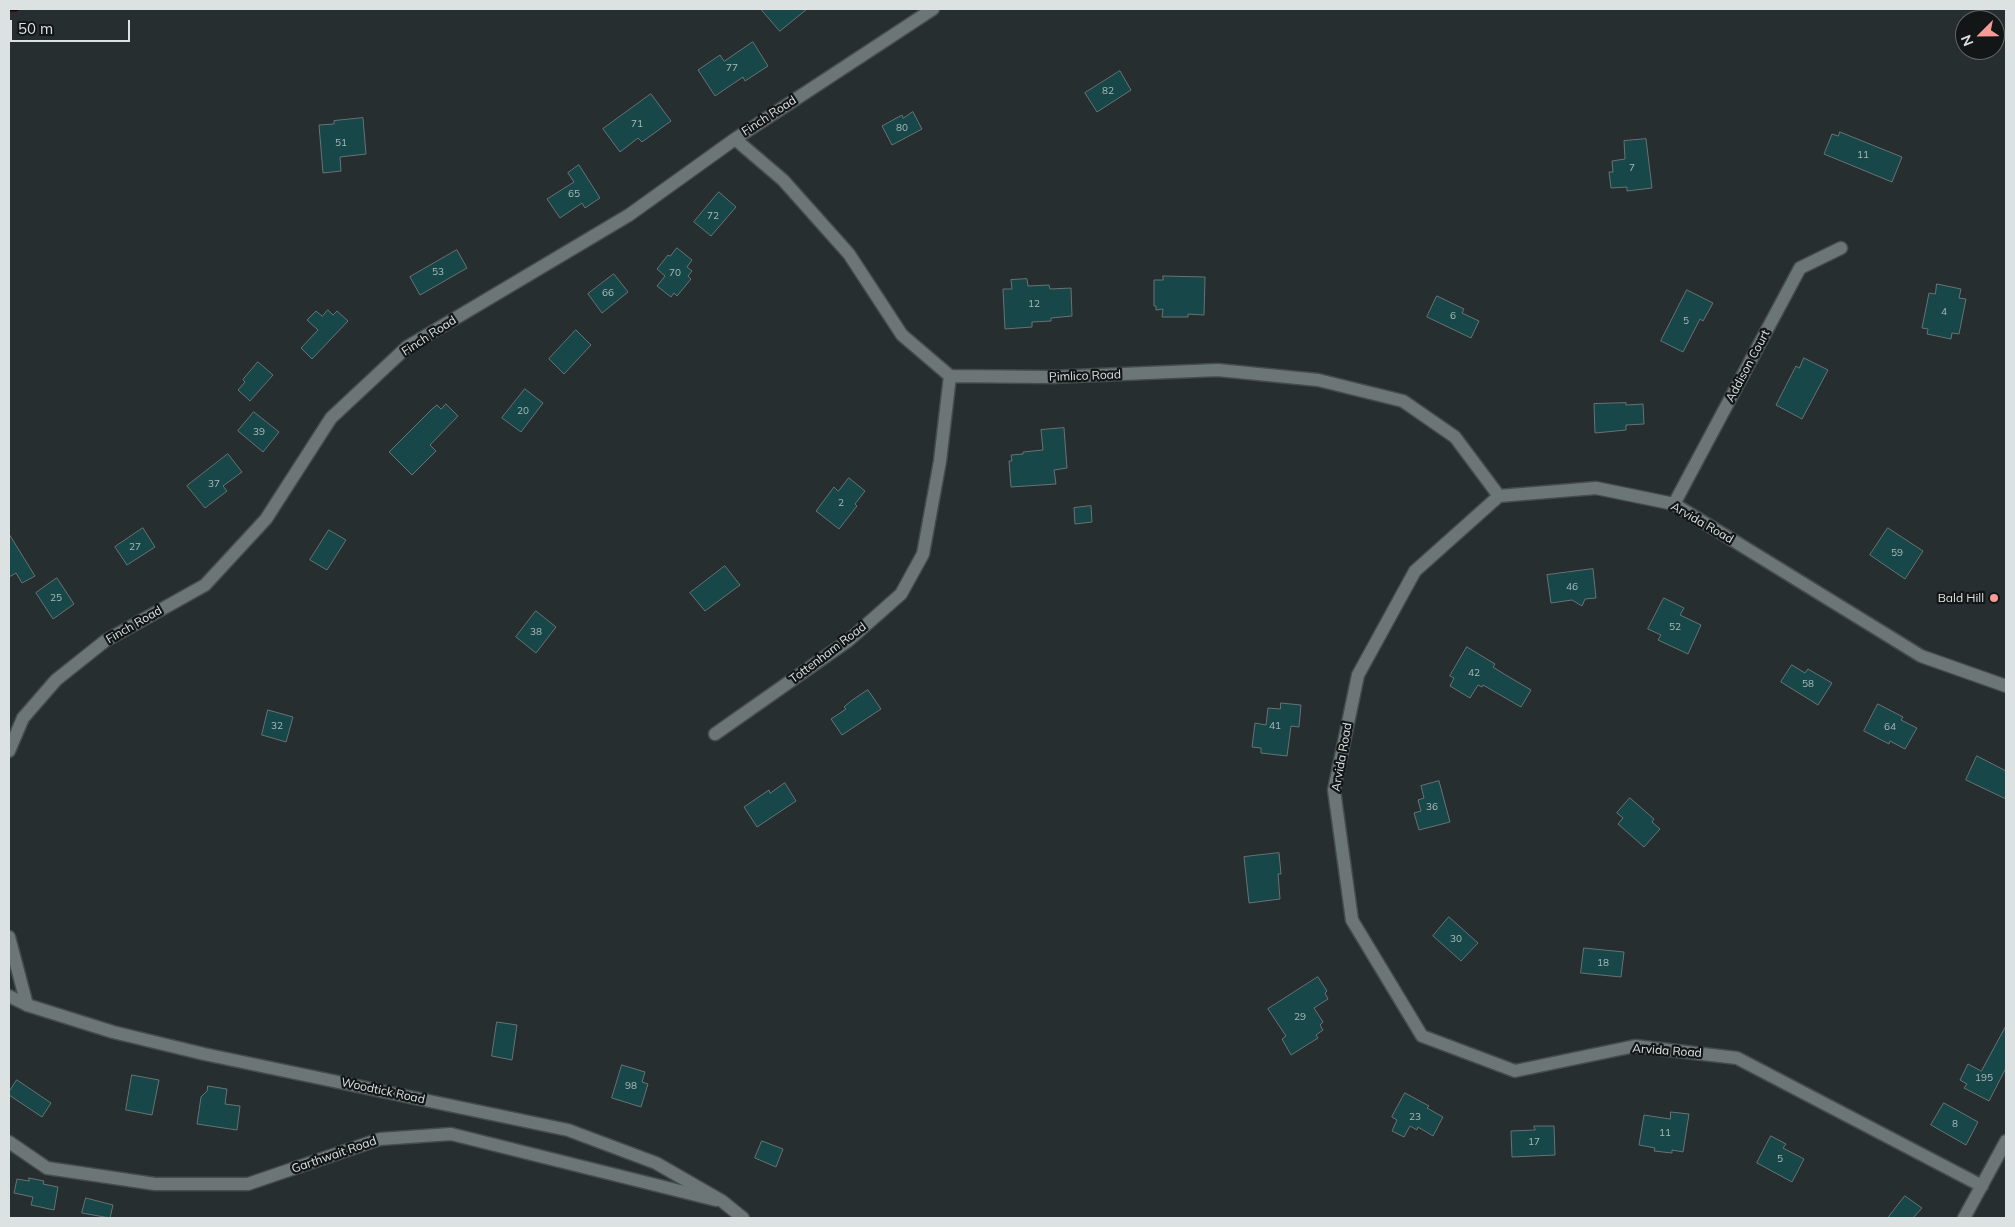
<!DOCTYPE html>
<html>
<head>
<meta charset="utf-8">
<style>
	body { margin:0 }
	#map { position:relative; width:2015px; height:1227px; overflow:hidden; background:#262e2f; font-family:Mulish,sans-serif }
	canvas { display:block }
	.frame { position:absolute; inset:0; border:10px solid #dce1e1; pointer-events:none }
	.north { position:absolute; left:1955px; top:10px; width:50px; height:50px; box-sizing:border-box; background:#121616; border:1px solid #636767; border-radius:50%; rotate:247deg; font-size:14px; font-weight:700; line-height:20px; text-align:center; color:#dce1e1 }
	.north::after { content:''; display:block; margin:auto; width:18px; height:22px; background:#f59c94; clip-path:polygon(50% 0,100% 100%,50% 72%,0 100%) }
	.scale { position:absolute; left:10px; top:20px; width:120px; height:22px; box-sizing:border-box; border:2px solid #dce1e1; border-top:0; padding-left:6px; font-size:15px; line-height:18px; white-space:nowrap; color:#dce1e1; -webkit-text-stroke:4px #121616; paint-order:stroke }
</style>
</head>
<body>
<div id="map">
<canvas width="2015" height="1227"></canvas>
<div class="frame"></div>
<div class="north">N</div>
<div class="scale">50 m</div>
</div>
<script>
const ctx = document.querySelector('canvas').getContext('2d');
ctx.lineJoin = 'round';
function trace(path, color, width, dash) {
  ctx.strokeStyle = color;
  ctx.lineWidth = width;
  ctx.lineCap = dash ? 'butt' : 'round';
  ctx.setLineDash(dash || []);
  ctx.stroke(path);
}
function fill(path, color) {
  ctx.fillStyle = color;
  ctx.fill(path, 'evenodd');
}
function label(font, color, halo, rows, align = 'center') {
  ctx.font = font + ' Mulish,sans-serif';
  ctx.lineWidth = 4.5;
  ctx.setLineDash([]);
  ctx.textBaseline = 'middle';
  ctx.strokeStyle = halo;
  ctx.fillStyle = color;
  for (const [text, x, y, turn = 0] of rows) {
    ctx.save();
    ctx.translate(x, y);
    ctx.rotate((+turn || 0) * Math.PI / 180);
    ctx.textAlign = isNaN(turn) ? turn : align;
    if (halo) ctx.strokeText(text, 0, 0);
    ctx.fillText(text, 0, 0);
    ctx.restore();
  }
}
const stream = new Path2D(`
	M9,9H16`);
const building = new Path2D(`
	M761,9H807L780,31Z
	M753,42L768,66L745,81L743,77L715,96L698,70L720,55L724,61Z
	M1120,71L1131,90L1097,112L1085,93Z
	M651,94L671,121L642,142L638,138L620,152L603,129Z
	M913,112L922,129L892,145L882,126L902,115L903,118Z
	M363,118L366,154L340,157L341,171L323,173L319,125L334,124V121Z
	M1840,132L1902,157L1892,182L1824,154L1832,134L1838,136Z
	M1646,139L1652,188L1627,191V187L1611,188L1609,172H1613L1612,161L1625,159L1624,141Z
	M579,165L600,198L585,208L582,203L560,218L547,199L574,182L568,173Z
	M719,192L736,207L711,236L694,222Z
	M677,248L692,260L687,267L692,271L688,276L691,279L677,296L674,293L671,297L657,286L665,276L657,269L668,255L670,256Z
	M457,250L467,268L420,295L410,277Z
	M614,274L628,292L602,313L588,294Z
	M1163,276L1205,277L1204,315L1188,314V317H1162L1163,309L1156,310V306H1154V280H1163Z
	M1027,279L1028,286L1049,285L1050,289L1071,288L1072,316L1051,318V321L1032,322V327L1005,329L1003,289H1012L1011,280Z
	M1937,284L1961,289L1959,298L1966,299L1959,334L1952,333L1951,339L1927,334L1928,329L1922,328L1929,293L1935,294Z
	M1687,290L1713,303L1703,321L1700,319L1683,352L1661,341Z
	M1437,296L1464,309L1462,313L1479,321L1471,338L1427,317Z
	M328,310L333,315L337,311L348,321L312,359L301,348L318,330L307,320L316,311L322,316Z
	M576,330L591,345L564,374L549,359Z
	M1804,358L1828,370L1802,419L1776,405L1796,366L1799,368Z
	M258,362L273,375L250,401L238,390L245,382L243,380Z
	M525,389L543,403L521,432L502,418Z
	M1626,403V405L1643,404L1644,424L1626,425V430L1595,433L1594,404Z
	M446,404L458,416L430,445L436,451L412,475L389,452L432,409L437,405L441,409Z
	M254,412L279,432L263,452L238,431Z
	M1064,428L1067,468L1054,470L1056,484L1011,487L1009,461H1012L1011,455L1023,454V452L1043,450L1041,430Z
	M228,454L242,472L223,486L227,491L205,508L187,486Z
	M849,478L865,491L855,504L857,506L839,529L816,511L834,487L838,491Z
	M1091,506L1092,522L1075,524L1074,508Z
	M143,528L155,547L127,565L115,547Z
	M1888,528L1923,551L1905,579L1870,555Z
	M329,530L346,540L327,570L310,560Z
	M9,534L35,576L22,583L16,573L9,577Z
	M725,566L740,585L705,611L690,593Z
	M1593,569L1596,598L1585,599L1582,606L1572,600L1551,603L1547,575Z
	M57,578L74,604L53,619L36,593Z
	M1664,598L1684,608L1680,615L1701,625L1688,654L1658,640L1661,635L1648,629Z
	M536,611L556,627L536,653L516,637Z
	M1467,647L1495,664L1493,667L1504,674L1531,690L1521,707L1483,685L1482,687L1478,685L1470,698L1450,686L1454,678L1450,676Z
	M1792,665L1805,673L1808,669L1832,683L1818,705L1781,682Z
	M868,690L881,709L842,735L831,719L846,709L844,707L851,701Z
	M1281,703L1301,705L1299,727L1291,726L1287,756L1261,753V748L1252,747L1255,723L1266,725L1268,708L1280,709Z
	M1878,704L1903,717L1901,720L1917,728L1905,749L1890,741L1889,744L1864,731Z
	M268,710L293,717L286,742L262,735Z
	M1977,756L2006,771V799L1966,780Z
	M1439,781L1450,822L1419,830L1414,813L1421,811L1418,800L1424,798L1421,786Z
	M785,783L796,801L757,827L744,807L769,790L770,793Z
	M1630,798L1654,819L1652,822L1660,829L1644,847L1618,824L1623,818L1617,813Z
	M1279,853L1281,874H1278L1280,899L1249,903L1244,857Z
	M1449,917L1478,943L1461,961L1433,936Z
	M1584,948L1624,952L1621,977L1581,973Z
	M1318,977L1327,991L1325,993L1328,999L1314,1008L1323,1022L1320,1025L1323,1030L1316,1035L1318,1038L1291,1055L1282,1039L1286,1036L1268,1009Z
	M497,1022L517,1025L512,1060L492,1056Z
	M2006,1026V1068L1989,1101L1964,1088L1967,1084L1960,1080L1968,1064L1981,1071Z
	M622,1065L645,1072L642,1082L648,1084L641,1107L612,1098Z
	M132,1075L159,1080L152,1115L126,1110Z
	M17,1080L51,1103L42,1117L9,1095V1092Z
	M208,1086L227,1089L225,1104L240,1106L237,1130L197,1124L201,1097L207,1091Z
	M1405,1093L1429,1106L1427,1108L1443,1117L1433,1136L1418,1127L1417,1130L1410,1126L1404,1137L1392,1131L1397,1120L1392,1117Z
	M1944,1103L1978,1122L1966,1145L1931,1125Z
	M1671,1112L1689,1114L1683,1152L1672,1150V1153L1654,1151L1655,1148L1639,1145L1644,1115L1670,1119Z
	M1534,1126H1554L1555,1155L1512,1157L1511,1131L1535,1130Z
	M1771,1136L1786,1144L1783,1148L1804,1159L1792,1182L1757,1163Z
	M762,1141L783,1149L776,1167L755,1158Z
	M29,1178L44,1181L43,1184L58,1187L54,1210L31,1205L33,1197L14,1193L17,1179L29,1181Z
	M1905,1196L1922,1208L1913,1218H1888Z
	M86,1198L113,1205L110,1218L82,1213Z`);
const minor = new Path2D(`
	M735,139L783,180L849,254L902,335L950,376L1051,377L1218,370L1318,380L1403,401L1455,437L1499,496
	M1674,504L1800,268L1841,248
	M715,734L849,640L901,594L923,554L940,461L950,376
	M9,751L23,718L56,680L105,641L205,585L266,519L331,418L407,347L629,215L735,139L933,9
	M9,937L27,1005
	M9,1142L47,1168L155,1184H248L380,1139L451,1134L716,1200
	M1982,1186L1737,1058L1635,1046L1515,1071L1422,1036L1352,920L1334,790L1358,675L1415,571L1499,496L1596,488L1674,504L1921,656L2006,686
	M1964,1218L2006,1141`);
const secondary = new Path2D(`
	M9,996L27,1005L113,1032L204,1054L568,1130L656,1163L722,1201L743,1218`);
const markers = [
	[1994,598,5,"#f59c94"]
];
const numberNames = [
	["77",732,68],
	["82",1108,91],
	["71",637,124],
	["80",902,128],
	["51",341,143],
	["11",1863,155],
	["7",1632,168],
	["65",574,194],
	["72",713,216],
	["53",438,272],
	["70",675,273],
	["66",608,293],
	["12",1034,304],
	["4",1944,312],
	["6",1453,316],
	["5",1686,321],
	["20",523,411],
	["39",259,432],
	["37",214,484],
	["2",841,503],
	["27",135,547],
	["59",1897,553],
	["46",1572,587],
	["25",56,598],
	["52",1675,627],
	["38",536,632],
	["42",1474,673],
	["58",1808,684],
	["32",277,726],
	["41",1275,726],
	["64",1890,727],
	["36",1432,807],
	["30",1456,939],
	["18",1603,963],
	["29",1300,1017],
	["195",1984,1078],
	["98",631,1086],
	["23",1415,1117],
	["8",1955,1124],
	["11",1665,1133],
	["17",1534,1142],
	["5",1780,1159]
];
const streetNames = [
	["Finch Road",769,116,-33],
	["Finch Road",429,336,-33],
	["Addison Court",1748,366,-62],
	["Pimlico Road",1085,376,-2],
	["Arvida Road",1702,523,30],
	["Finch Road",134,625,-30],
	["Tottenham Road",828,653,-37],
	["Arvida Road",1342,757,-80],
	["Arvida Road",1667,1051,4],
	["Woodtick Road",383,1091,12],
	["Garthwait Road",334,1155,-19]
];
const poiNames = [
	["Bald Hill",1984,598]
];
trace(stream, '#2c0001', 5);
fill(building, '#174748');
trace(building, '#697273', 1);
trace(minor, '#444c4c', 15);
trace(secondary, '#444c4c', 15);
trace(minor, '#6d7676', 12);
trace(secondary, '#6d7676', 12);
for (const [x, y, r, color] of markers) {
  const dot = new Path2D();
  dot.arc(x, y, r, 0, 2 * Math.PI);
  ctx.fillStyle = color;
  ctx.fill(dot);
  trace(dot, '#121616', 2);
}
label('10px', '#abbabb', null, numberNames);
label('12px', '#dce1e1', '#121616', streetNames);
label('12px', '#dce1e1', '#121616', poiNames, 'right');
</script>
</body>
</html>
